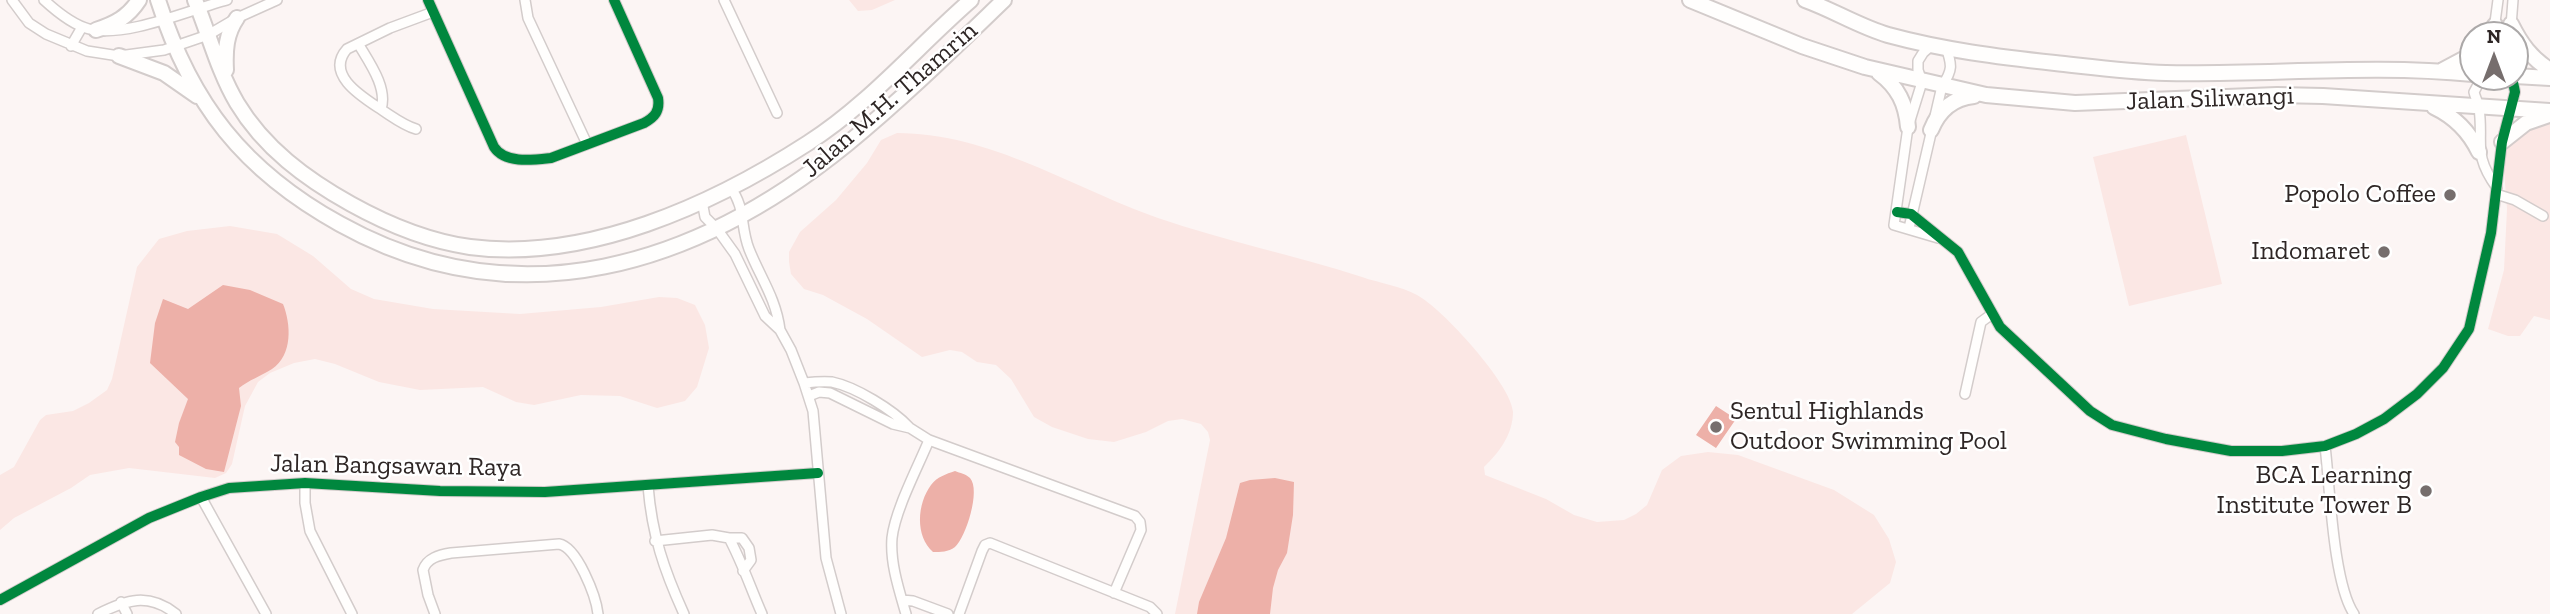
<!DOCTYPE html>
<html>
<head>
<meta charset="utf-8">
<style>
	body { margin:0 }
	#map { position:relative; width:2550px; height:614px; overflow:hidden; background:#fcf5f4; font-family:"Zilla Slab",serif }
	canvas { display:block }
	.north { position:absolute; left:2459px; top:21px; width:70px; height:70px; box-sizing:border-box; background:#fff; border:2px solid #aba8a8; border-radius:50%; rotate:0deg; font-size:19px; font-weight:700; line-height:28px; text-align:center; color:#2e2625 }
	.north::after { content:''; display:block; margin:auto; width:24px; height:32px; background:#766e6d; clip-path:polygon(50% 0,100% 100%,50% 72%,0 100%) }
</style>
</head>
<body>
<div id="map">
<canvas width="2550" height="614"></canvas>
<div class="north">N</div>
</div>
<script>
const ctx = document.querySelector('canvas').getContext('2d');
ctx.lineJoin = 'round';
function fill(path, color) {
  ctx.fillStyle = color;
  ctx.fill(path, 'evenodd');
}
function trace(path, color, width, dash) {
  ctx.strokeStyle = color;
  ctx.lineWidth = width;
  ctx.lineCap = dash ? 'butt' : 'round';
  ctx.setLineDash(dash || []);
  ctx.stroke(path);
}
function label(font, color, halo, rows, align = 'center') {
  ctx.font = font + ' "Zilla Slab",serif';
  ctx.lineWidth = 5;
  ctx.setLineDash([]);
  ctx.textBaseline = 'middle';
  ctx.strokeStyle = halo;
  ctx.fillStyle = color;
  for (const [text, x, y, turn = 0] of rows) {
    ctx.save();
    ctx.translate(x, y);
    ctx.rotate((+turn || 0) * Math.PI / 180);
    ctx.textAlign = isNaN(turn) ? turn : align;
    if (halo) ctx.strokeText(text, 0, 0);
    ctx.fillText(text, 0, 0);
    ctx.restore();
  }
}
const green = new Path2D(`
	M849,0H895L872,10L858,11Z
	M2550,121V320L2534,316L2520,336H2508L2488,329L2504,270L2507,209L2503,157L2512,139L2534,122Z
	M897,133C990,133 1073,188 1158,218C1225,241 1294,255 1362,277C1379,283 1401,286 1417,295C1442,308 1512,385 1513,412C1513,434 1499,453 1484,467L1485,475L1546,499L1574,515L1597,522L1624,520L1636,514L1647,505L1662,470L1681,456L1708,452L1738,455L1834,490L1874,515L1889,539L1896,562L1890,583L1852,614H1175L1210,440L1208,432L1201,424L1182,419L1168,421L1146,432L1114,442L1088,439L1052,427L1034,417L1011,379L996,365L977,362L962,352L950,350L922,357L867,319L823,295L804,289L791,274L789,262V252L800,232L836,200L867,163L881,140Z
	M2186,135L2222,284L2129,306L2093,157Z
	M230,226L277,234L313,256L351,289L374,299L433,309L520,314L601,307L659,297L677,298L695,305L705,325L709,348L697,387L685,401L657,408L620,396L581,395L534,405L516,402L483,387L420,390L379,382L335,364L315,359L294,363L270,373L258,382L245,406L232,464L226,473L215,478L129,468L90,475L71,488L14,518L0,530V475L14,467L40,420L46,415L73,411L89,403L107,390L112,379L137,267L159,239L187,231Z`);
const water = new Path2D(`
	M223,285L250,290L283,304C291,324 293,355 272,369C261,376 249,380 239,388L241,406L224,472L206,469L179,455V447L175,442L179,423L188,399L150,363L155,323L163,299L188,309Z
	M1716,406L1736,419L1716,448L1696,435Z
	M955,471C960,473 966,474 970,478C981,490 966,537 955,547C948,552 941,552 933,552C915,536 917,504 931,485C937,477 946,474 955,471Z
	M1275,478L1294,482L1293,515L1287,553L1278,570L1273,588L1270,614H1197L1199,602L1226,538L1240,483L1250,480Z`);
const street = new Path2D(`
	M12,0L29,23L46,34L87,51L119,56L164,50L208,35L237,18L277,0
	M44,0C56,11 73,25 89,29C126,38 189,10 227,0
	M428,0L494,147C505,164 533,160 551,158L644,123C655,117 660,111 658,98L614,0
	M525,0L528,18L587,144
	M724,0L777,113
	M2511,26L2513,0
	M2494,30L2498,0
	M359,45C369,62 388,88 381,109
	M1932,45L1923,53L1918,61V70L1922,82L1908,127L1894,225L1938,238
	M71,46L82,27
	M2482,77L2474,92C2475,97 2478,102 2479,108C2484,144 2472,153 2497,188
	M416,129C403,125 393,117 382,110C364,98 324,75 347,49L390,28L433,12
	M730,187C746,208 740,226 749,249C760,277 776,298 780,330
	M2496,194L2515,200L2543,216
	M702,201L705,217L717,229L735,254L765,316L780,330L791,350L804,383L813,411L826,558L841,614
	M1897,212L1911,214L1958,252L2000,327L2090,411L2112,425L2166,439L2231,451H2282L2325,446L2356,434L2384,419L2417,394L2443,368L2469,329L2491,233L2502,142L2515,92L2512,77
	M1909,228L1942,86C1953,70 1952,65 1946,47
	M804,383C813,382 823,381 832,382C856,387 893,410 909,427
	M1965,394L1981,322L1992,314
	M809,396L819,392L830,393L893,424L910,428L929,440L1135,516L1140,522L1141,530L1114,593
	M2325,446C2330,487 2333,583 2354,614
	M305,483V503L310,531L352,614
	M648,486C652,535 664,570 684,614
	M201,497L266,614
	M655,541L712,535L729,538
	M743,571L751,560L749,548L742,538H729C742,562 751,589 762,614
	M0,600L149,518L201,497L229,488L305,483L440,491L545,492L818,473
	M902,600L913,601L948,614
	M121,602L127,614
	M98,614C126,600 148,592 176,614
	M435,614L428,595L423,570C427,558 439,555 451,553L559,544C577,547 596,596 598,614
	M906,614C899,590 890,563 892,538C895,510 918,467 929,440
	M959,614L982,551L985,545L990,543L1150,607L1157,614`);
const primary = new Path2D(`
	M158,0C191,104 244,171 340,224C518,323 698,265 847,144C902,99 953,49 1004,0
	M195,0C209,34 218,71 237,103C264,148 306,179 351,204C387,224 428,241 470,247C587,262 712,205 808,143C869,104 917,47 971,0
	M1690,0L1802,46L1865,67L1986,95L2075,103L2277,95L2323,96L2550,111
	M1805,0C1833,10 1860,27 1888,35C1943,50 1999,57 2055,63C2092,67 2129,72 2166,73C2269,75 2371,64 2473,74
	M2511,24C2521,44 2531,58 2550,70
	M96,30C115,24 128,17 139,0
	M2489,35L2495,25
	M119,56L164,73L197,96
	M226,70C225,50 226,34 237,18
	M2443,70L2473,54
	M1879,73C1898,87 1906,104 1908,127
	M2515,76L2550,78
	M2434,107C2455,117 2469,131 2479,152
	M1931,130C1939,110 1953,98 1974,96
	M2502,142L2526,123L2549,115`);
const cycleway = new Path2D(`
	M428,0L494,147C505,164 533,160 551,158L644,123C655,117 660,111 658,98L614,0
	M1897,212L1911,214L1958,252L2000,327L2090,411L2112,425L2166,439L2231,451H2282L2325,446L2356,434L2384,419L2417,394L2443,368L2469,329L2491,233L2502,142L2515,92L2512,77
	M0,600L149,518L201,497L229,488L305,483L440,491L545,492L818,473`);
const markers = [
	[2450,195,7,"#766e6d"],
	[2384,252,7,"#766e6d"],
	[1716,427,7,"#766e6d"],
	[2426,491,7,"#766e6d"]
];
const streetNames = [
	["Jalan Siliwangi",2210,99,-2],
	["Jalan M.H. Thamrin",890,100,-41],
	["Jalan Bangsawan Raya",396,466,1]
];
const poiNames = [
	["Popolo Coffee",2436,195],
	["Indomaret",2370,252],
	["Sentul Highlands",1730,412,"left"],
	["Outdoor Swimming Pool",1730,442,"left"],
	["BCA Learning",2412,476],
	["Institute Tower B",2412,506]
];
fill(green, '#fbe7e4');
fill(water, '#edb0a8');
trace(street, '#d3cccb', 12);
trace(primary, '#d3cccb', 18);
trace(street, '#fffefd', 9);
trace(primary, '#fffefd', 14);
trace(cycleway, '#00873e', 10);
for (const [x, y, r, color] of markers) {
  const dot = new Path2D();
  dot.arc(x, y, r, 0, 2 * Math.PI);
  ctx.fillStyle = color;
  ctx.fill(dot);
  trace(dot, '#fff', 2.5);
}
label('26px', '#2e2625', '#fff', streetNames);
label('26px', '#2e2625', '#fff', poiNames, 'right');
</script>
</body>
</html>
